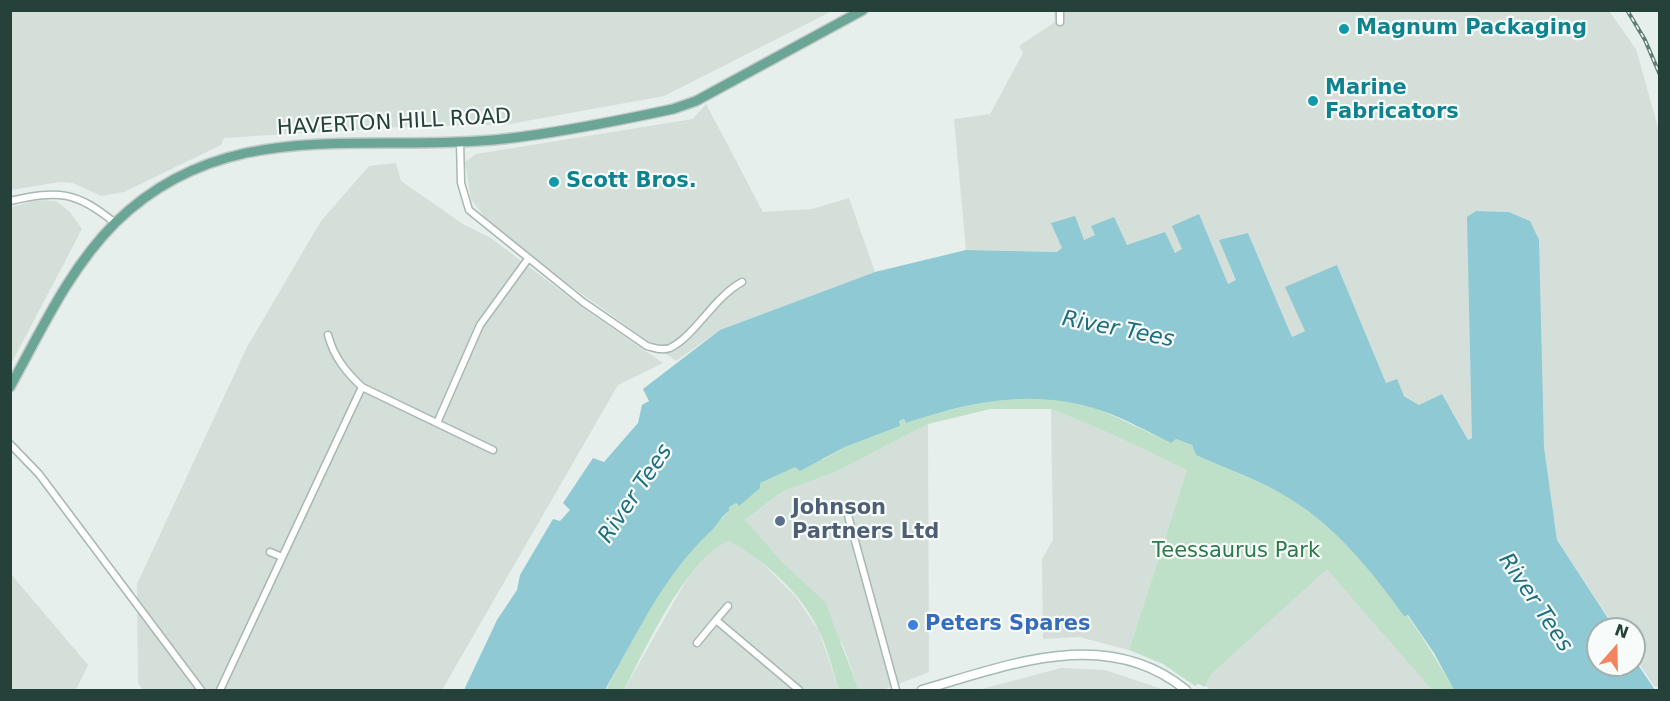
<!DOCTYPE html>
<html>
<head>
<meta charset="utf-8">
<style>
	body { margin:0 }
	#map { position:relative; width:1670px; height:701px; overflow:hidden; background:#e6efeb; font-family:"DejaVu Sans",sans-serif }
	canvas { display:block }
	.frame { position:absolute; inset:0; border:12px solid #24423a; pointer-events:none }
	.north { position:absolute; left:1586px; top:617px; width:60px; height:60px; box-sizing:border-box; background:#f7fbf9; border:2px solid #a3b1ad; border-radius:50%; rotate:20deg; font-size:16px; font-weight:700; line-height:24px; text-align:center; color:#24423a }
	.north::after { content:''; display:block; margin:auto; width:21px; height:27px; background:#f4845f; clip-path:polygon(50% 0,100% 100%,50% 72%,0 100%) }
</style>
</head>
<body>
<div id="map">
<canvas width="1670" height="701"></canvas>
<div class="frame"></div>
<div class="north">N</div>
</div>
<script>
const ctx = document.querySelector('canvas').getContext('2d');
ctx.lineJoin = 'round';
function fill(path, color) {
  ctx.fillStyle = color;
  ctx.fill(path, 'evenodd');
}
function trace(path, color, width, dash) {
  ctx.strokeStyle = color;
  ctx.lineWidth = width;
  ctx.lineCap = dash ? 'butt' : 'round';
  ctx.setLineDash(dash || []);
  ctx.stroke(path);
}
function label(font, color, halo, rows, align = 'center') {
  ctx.font = font + ' "DejaVu Sans",sans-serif';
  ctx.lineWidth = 4.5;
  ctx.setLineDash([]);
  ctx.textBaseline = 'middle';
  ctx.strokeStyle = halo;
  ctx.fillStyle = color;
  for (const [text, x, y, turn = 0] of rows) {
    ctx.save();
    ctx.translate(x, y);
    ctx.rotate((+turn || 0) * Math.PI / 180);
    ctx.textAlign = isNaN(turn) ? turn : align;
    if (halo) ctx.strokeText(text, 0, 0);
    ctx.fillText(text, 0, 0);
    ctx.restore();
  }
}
const built = new Path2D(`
	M10,11L11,10L832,11L664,96L504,125L414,126L224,138L221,145L124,192L101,196L73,183L60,182L11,190Z
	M1054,11H1609L1636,49L1659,131V687L1654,686L1634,656V629H1616L1557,540L1544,447L1530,221L1509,212L1476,211L1472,438L1468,440L1452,411L1419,405L1386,383L1337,265L1305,331L1292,337L1248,233L1236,281L1228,284L1183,250L1174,253L1127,245L1092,226L1095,235L1057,252L966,250L954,119L990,114L1023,53L1019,46L1055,22Z
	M706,104L763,212L812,209L849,198L875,272L720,330L676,361L551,272L489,223L471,199L465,162L476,154L693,119Z
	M396,163L401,181L463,224L491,238L590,313L663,363L618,385L442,690H143L138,683L137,584L247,347L321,221L369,166Z
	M38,200L56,201L70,212L82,229L11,364V207Z
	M1051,409L1109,433L1187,470L1129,650L1079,637L1043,639L1042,559L1053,540Z
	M928,424L929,672L883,690H859L843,645L782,562L744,521L782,492L835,472Z
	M729,541L754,555L796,597L819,631L839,690H624L689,575L717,545Z
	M1327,565L1432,690H1210L1201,680Z
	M10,573L88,665L76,690H11Z
	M1061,668L1105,670L1165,690H978Z`);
const green = new Path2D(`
	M1006,397L1058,399L1099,409L1171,443L1176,439L1192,445L1196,455C1224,468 1253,478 1280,493C1353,532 1415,619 1454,690H1432L1327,569L1210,675L1205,687L1198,684L1195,686L1163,664L1129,650L1187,470L1109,433L1051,409H990L928,424L835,472L782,492L745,520L782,562L825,602L859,690H839C833,671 828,651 820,633C803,594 765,561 729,541C687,557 645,650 624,690H606L638,629L675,568L729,511V507L736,503L738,506L760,483L786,469L824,459L845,447L900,426L898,421L904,419L906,423L932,414Z`);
const water = new Path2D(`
	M1476,211L1509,212L1530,221L1539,240L1544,447L1557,540L1615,629H1598V665H1634V659L1655,690H1454L1434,653L1408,615L1404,616C1369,568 1333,522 1280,493C1254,478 1224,468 1196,455L1192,445L1176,439L1171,443C1148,432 1124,418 1100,410C1034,388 970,401 906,423L904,419L899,421L900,426L845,447L800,471L795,467L760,483V488L739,506L736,503L729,507V511C721,517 718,524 711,531C662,577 638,633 605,690H464L497,620L517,590L520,575L553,519L560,521L570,510L563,503L593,458L604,462L638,423L642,405L649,401L643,389L720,330L875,272L966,250L1057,252L1062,248L1051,223L1075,216L1084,240L1095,235L1091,226L1114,217L1127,245L1165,232L1175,253L1182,249L1172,226L1199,214L1228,284L1236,280L1219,240L1248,233L1292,337L1305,331L1285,287L1337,265L1386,383L1397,379L1404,396L1419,405L1442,394L1468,440L1472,438L1467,217Z`);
const street = new Path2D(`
	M1060,10V22
	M460,141L461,183L469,210L583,302L647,346C655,348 662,351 670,348C695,336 714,297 742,282
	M10,201C59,190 76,191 115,223
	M328,335C334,357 345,371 362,387L493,450
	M437,423L480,325L528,259
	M10,444L39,474L201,690
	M846,508L896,690
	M270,552L282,557
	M716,620L728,606
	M697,643L716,620L799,690
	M220,690L362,387`);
const secondary = new Path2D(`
	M922,690C1009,665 1107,625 1186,690`);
const primary = new Path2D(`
	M10,387C41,331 69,269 115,223C227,113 364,154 503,139C559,133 617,121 673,109L696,101L863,10`);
const rail = new Path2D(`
	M1627,10L1645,40L1660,75`);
const markers = [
	[1344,29,6,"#0f9aa8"],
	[1313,101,6,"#0f9aa8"],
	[554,182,6,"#0f9aa8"],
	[780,521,6,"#5c6f8a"],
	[913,625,6,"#3f7fe0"]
];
const cultureNames = [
	["Magnum Packaging",1356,29],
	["Marine",1325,89],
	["Fabricators",1325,113],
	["Scott Bros.",566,182]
];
const streetNames = [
	["HAVERTON HILL ROAD",394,123,-3]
];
const serviceNames = [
	["Johnson",792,509],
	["Partners Ltd",792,533]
];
const parkNames = [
	["Teessaurus Park",1236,552]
];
const shopNames = [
	["Peters Spares",925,625]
];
const waterNames = [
	["River Tees",1118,330,11],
	["River Tees",636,494,-56],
	["River Tees",1535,603,56]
];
fill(built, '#d4dfda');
fill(green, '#bfe0c8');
fill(water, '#8ec9d4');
trace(street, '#a8b8b2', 9);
trace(secondary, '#a4bbb3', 11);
trace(primary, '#c2cac8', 12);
trace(street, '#fff', 6);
trace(secondary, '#fff', 8);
trace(primary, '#6aa596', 9);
trace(rail, '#5f7d75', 4);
trace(rail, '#f7fbf9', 1.5, [4.5]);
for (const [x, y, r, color] of markers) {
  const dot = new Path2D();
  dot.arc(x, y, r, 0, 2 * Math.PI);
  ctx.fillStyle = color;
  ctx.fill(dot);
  trace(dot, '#f7fbf9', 2);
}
label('bold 21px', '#0d838f', '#f7fbf9', cultureNames, 'left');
label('21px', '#24423a', '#f7fbf9', streetNames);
label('bold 21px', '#4e5e75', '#f7fbf9', serviceNames, 'left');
label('21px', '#2d7a4b', '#f7fbf9', parkNames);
label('bold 21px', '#366cbe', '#f7fbf9', shopNames, 'left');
label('italic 22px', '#1c6f80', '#f7fbf9', waterNames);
</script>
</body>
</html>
